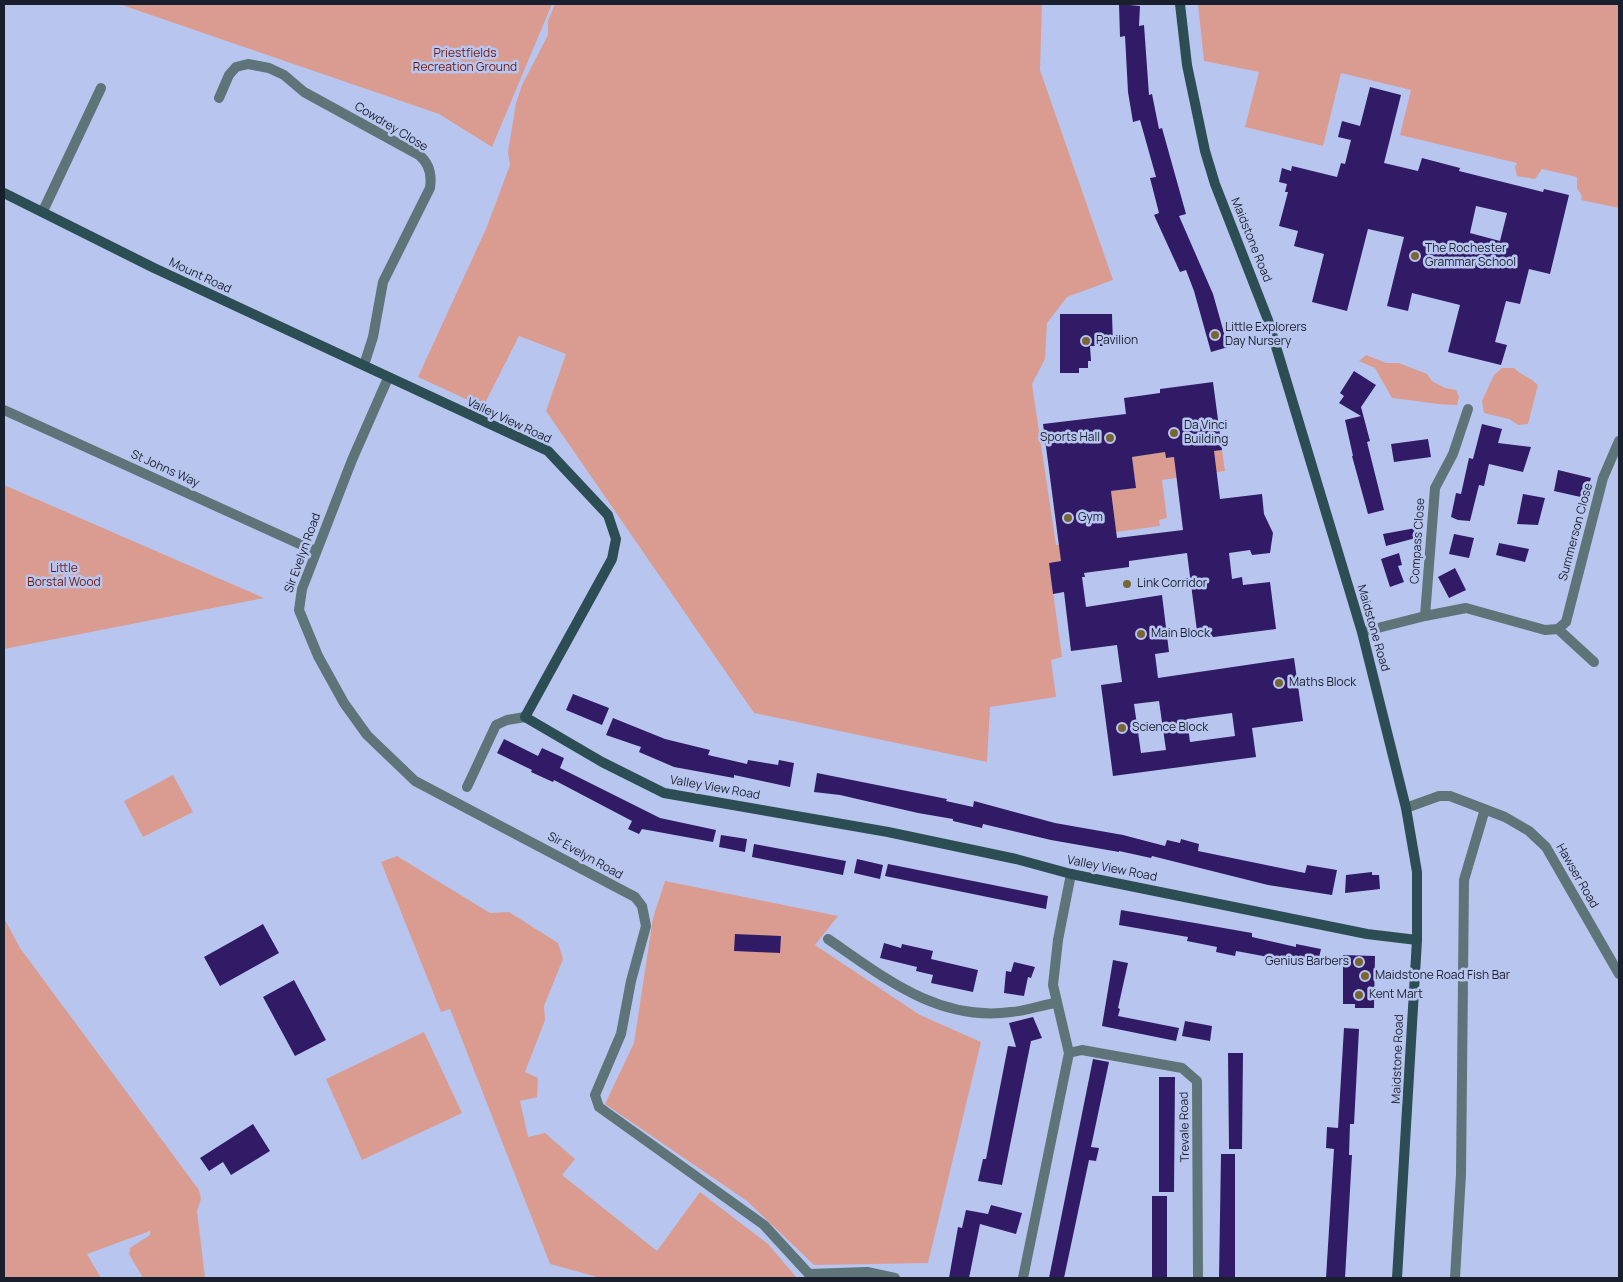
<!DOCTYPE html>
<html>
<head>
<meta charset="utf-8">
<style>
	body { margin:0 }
	#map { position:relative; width:1623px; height:1282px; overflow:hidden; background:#b8c6ef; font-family:Manrope,sans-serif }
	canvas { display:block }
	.frame { position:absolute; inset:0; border:5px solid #1a1f2e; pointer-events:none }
</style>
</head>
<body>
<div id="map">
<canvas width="1623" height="1282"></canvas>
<div class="frame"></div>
</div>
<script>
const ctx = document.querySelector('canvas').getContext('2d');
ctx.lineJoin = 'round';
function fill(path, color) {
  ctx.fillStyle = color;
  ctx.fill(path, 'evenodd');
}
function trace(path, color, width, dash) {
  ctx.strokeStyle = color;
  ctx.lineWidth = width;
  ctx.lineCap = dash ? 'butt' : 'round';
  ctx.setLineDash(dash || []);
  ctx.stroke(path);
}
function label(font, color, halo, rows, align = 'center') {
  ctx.font = font + ' Manrope,sans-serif';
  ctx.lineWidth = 5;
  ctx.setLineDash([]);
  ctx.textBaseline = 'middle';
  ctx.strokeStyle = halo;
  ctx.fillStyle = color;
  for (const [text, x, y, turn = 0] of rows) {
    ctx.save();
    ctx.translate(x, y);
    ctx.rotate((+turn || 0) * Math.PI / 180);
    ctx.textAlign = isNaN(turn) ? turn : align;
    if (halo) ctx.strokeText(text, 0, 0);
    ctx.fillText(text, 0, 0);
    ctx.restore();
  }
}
const green = new Path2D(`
	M119,4H552L492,147L439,114Z
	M555,4H1042L1040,70L1113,280L1067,297L1047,323L1045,359L1032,384L1056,545H1060L1062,561L1049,563L1062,657L1051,660L1056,697L990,707L987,762L754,713L546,411L566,354L519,336L483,407L418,377L486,229L510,165L508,152L516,103L522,85L548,35V21Z
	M1198,4H1619V208L1581,200L1582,196L1577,188V177L1542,169L1535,179L1517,176L1515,167L1517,163L1400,135L1411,90L1341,73L1323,146L1245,127L1259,72L1204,61Z
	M1366,355L1386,363H1399L1427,374L1432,381L1445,388L1456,390L1459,397L1457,405C1435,405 1414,400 1392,398L1375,368L1359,361Z
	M1502,368H1514C1522,376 1530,377 1538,385L1528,424L1518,425L1509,419L1484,413L1482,401L1494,375Z
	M1222,450L1225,471L1162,480L1167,518L1159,520L1160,526L1116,532L1111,491L1136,488L1132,457L1165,452L1166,458Z
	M4,485L264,598L4,649Z
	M173,775L193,812L143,837L124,801Z
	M397,856L490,913L509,912L558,943L563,959L544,1006L545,1020L525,1072L538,1078L537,1097L520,1101L528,1137L545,1133L575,1159L562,1175L657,1251L700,1192L768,1244L797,1278H601L550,1264L450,1009L441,1012L381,862Z
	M665,881L838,916L815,945L920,1015L981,1042L928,1263L814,1265L747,1201L605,1104L634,1043L653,918Z
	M4,918L20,948L199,1190L201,1199L197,1211L205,1278H143L129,1254L130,1248L150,1235V1231L87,1254L101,1278H4Z
	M424,1032L462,1113L362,1160L326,1079Z`);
const building = new Path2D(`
	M1119,4L1140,6L1139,26L1144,25L1149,95L1152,94L1159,129L1162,128L1186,214L1179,216L1213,294L1228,347L1211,352L1194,291L1186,270L1180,272L1154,215L1159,213L1150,178L1156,177L1140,120L1133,122L1128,92L1125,36L1120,37Z
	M1370,87L1401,95L1384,163L1418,171L1422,158L1460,168L1459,171L1543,192L1544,189L1569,195L1550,274L1529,269L1520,304L1506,301L1495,342L1507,345L1501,365L1448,352L1460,305L1412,293L1408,311L1387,306L1404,237L1368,229L1347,311L1312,302L1324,254L1294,246L1298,231L1279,226L1288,192H1285L1287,184L1279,182L1282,168L1291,171L1292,166L1337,177L1341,163L1345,164L1351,140L1338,137L1342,121L1360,126ZM1476,206L1507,213L1500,241L1470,233Z
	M1060,314H1112L1113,346H1090L1091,361H1088V368H1079V373H1060Z
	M1354,371L1376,385L1361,407L1370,441L1367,442L1384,510L1368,514L1352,456H1353L1345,420L1361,416L1339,403L1344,396L1340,393Z
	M1213,382L1222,450L1214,451L1220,499L1262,494L1264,514L1273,533L1270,553L1252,555L1250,550L1229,553L1232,579L1242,577L1243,585L1270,582L1276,629L1198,639L1187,553L1129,561V567L1084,573L1085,577H1082L1086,607L1162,595L1169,652L1155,654L1158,678L1294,658L1303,721L1252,728L1256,757L1113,776L1101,685L1122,682L1117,645L1071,651L1064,592L1053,594L1049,563L1061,561L1043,424L1126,414L1124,398L1160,393V389ZM1165,452L1166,458L1174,457L1183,530L1117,538L1111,491L1136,488L1132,457ZM1159,701L1166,750L1141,753L1134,704ZM1232,713L1235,736L1190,742L1187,719Z
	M1482,424L1502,429L1498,443L1531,447L1523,472L1489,464L1484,486L1479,485L1470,521L1458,520L1451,517L1456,493L1461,494L1469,458L1473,459Z
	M1428,439L1431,457L1394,462L1391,444Z
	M1558,470L1591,478L1585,498L1554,491Z
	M1523,494L1545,498L1538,525L1517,524Z
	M1421,527L1423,536L1386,546L1383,534Z
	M1454,534L1474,538L1469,558L1449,554Z
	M1499,543L1529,549L1525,562L1496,555Z
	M1399,553L1402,565L1398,566L1404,582L1390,587L1381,559Z
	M1455,568L1466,590L1449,598L1438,577Z
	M573,694L609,708L602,725L566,710Z
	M613,718L665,739L710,750L708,755L747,764L748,760L778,765L779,760L794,763L790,787L734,775V778L674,767L639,752L641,747L606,735Z
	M504,739L538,756L542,748L564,758L560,768L660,818L716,830L713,842L642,829L639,834L628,829L632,821L554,780L553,782L531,772L532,770L497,753Z
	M817,773L947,799L946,801L973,807L974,801L1055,823L1123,835L1165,846L1167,840L1180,843L1181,839L1199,844L1198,851L1305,873L1307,865L1337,870L1332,895L1268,885L1152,856L1151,858L1119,851V852L1051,840L983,824L982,828L953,821V819L918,813L840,795L814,792Z
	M721,835L747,839L745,852L719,847Z
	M754,844L846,861L843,875L752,857Z
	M857,859L883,865L880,879L854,873Z
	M888,864L1048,896L1046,909L885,876Z
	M1372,872V875H1379L1380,889L1345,893L1346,875Z
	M1121,910L1252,933V937L1296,947V944L1321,949L1317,966L1236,951L1235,956L1216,952L1217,947L1187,941L1188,937L1119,925Z
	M263,924L279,953L220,986L204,957Z
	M735,934L781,936L780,953L734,951Z
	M884,943L901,948L902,944L933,951L931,959L978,970L973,992L931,983L933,975L916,971L917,967L880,958Z
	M1343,955L1375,956L1374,1008H1355V1004H1343Z
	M1113,960L1128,963L1118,1008L1120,1009L1118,1016L1179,1028L1176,1041L1102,1026Z
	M1014,962L1035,967L1031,978L1028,977L1024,996L1004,993L1006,971L1011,972Z
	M294,980L326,1040L295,1056L263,997Z
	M1033,1017L1042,1038L1031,1041L1002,1185L978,1181L983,1159H986L1008,1046L1016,1047L1009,1023Z
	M1185,1021L1212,1026L1210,1041L1182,1036Z
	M1344,1028L1359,1029L1354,1124H1350L1349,1155H1352L1345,1278H1326L1334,1149L1326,1148L1327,1127L1338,1128Z
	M1228,1053H1243L1242,1149H1229Z
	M1093,1059L1109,1062L1091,1147L1099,1148L1096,1161L1089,1160L1064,1278H1049Z
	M1159,1077H1175L1174,1192H1159Z
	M253,1124L270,1151L231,1175L223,1162L209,1171L200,1158Z
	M1221,1154H1235V1278H1219Z
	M1152,1196H1167V1278H1152Z
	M991,1205L1022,1213L1016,1234L980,1224L969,1278H949L958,1227L962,1228L966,1210L988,1214Z`);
const street = new Path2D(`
	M219,98L229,75L236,67L248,64L269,68L284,75L304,92L419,155C429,163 432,175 430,188L383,282L373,337L364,365
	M43,211L101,88
	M388,378L352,460L302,589L299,610L318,656L344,703L367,735L415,781L635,897L642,906L646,926L631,981L621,1034L595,1095L599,1107L764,1225L809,1274L867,1272L895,1278
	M4,410L315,551
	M1425,616L1466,608L1545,630L1558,629L1566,622L1603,478L1619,441
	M1558,629L1594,662
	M1362,632L1425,616L1435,488L1453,454L1468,409
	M467,787L496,725L507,720L525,717
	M1406,808L1439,796H1450L1505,817L1529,831L1546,847L1619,974
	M828,939C885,978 938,1022 1011,1012C1026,1011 1041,1005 1056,1003
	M1069,1053L1082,1050L1182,1068L1197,1081L1198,1278
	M1023,1278L1069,1053L1053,985L1058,940L1071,874
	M1455,1278L1461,1174L1464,880L1485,809`);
const secondary = new Path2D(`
	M1180,4L1187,65L1205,151L1215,184L1268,320L1362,632L1406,808L1417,872V940L1397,1278
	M4,193L154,268L548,451L608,515L616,539L612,559L525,717L602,762L664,793L888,832L1016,859L1071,874L1367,934L1417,940`);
const markers = [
	[1415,256,5,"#786735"],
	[1215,335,5,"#786735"],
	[1086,341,5,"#786735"],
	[1174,433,5,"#786735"],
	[1110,438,5,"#786735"],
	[1068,518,5,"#786735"],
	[1127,584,5,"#786735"],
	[1141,634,5,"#786735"],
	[1279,683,5,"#786735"],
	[1122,728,5,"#786735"],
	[1359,962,5,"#786735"],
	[1365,976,5,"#786735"],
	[1359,995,5,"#786735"]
];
const parkNames = [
	["Priestfields",465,54],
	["Recreation Ground",465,68],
	["Little",64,569],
	["Borstal Wood",64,583]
];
const streetNames = [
	["Cowdrey Close",391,127,31],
	["Maidstone Road",1251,240,68],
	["Mount Road",200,276,25],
	["Valley View Road",509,421,25],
	["St Johns Way",165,469,24],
	["Summerson Close",1576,532,-75],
	["Compass Close",1418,541,-86],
	["Sir Evelyn Road",303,553,-70],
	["Maidstone Road",1373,628,74],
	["Valley View Road",715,788,10],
	["Sir Evelyn Road",585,856,29],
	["Valley View Road",1112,869,11],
	["Hawser Road",1577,876,60],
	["Maidstone Road",1398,1059,-88],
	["Trevale Road",1185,1127,-91]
];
const poiNames = [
	["The Rochester",1425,249],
	["Grammar School",1425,263],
	["Little Explorers",1225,328],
	["Day Nursery",1225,342],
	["Pavilion",1096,341],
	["Da Vinci",1184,426],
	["Building",1184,440],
	["Sports Hall",1100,438,"right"],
	["Gym",1078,518],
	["Link Corridor",1137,584],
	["Main Block",1151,634],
	["Maths Block",1289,683],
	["Science Block",1132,728],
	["Genius Barbers",1349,962,"right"],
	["Maidstone Road Fish Bar",1375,976],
	["Kent Mart",1369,995]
];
fill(green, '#da9c91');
fill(building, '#311b67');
trace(street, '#5e7478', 10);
trace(secondary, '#2b4d53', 10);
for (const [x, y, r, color] of markers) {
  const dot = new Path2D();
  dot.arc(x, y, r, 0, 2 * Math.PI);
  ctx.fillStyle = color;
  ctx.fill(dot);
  trace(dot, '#b8c6ef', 2);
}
label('12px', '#70170d', '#b8c6ef', parkNames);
label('12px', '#1a1f2e', '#b8c6ef', streetNames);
label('12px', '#1a1f2e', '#b8c6ef', poiNames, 'left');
</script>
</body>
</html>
